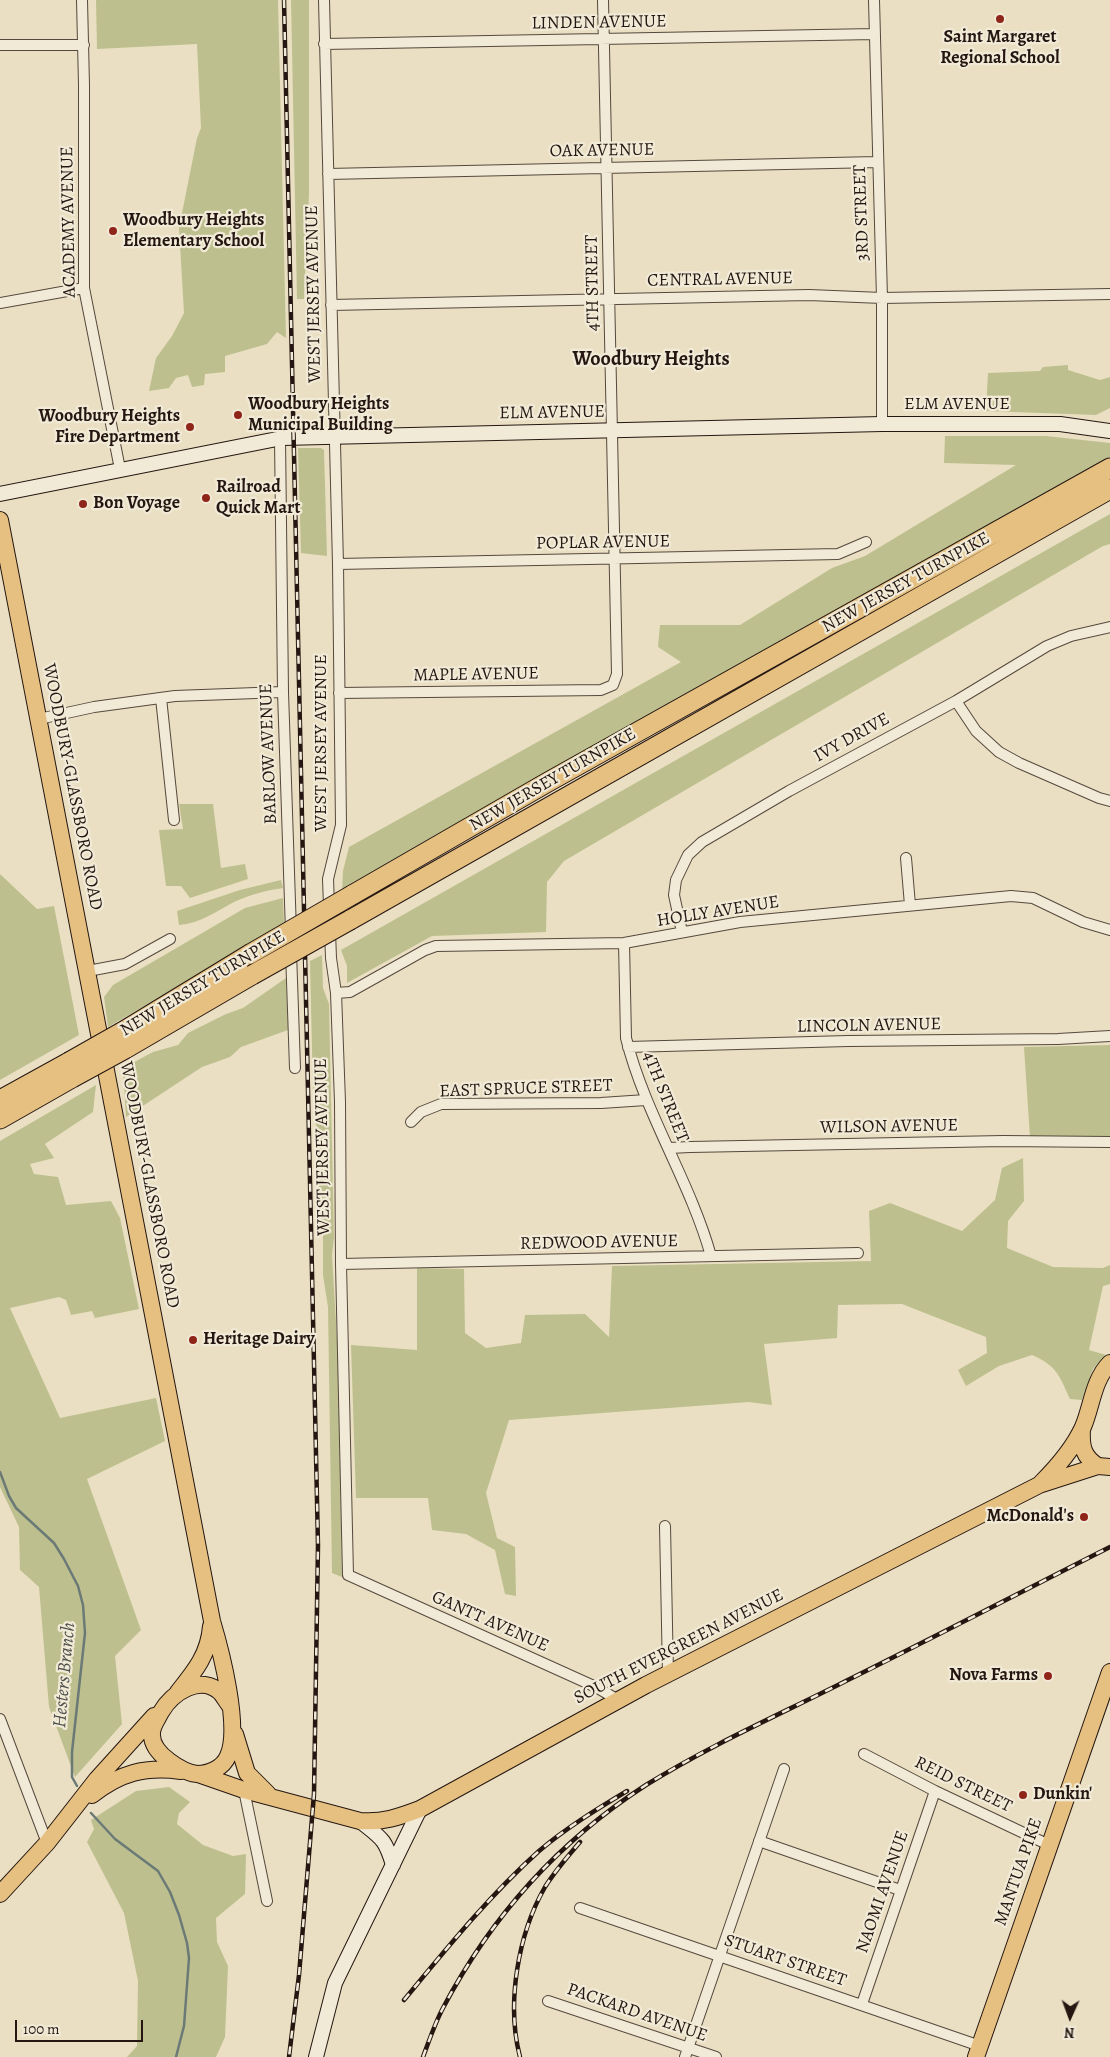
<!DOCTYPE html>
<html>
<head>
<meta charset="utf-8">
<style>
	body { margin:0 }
	#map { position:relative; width:1110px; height:2057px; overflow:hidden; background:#eadfc2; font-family:Alegreya,serif }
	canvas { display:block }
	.north { position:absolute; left:1045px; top:1992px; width:50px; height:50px; -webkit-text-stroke:4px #f1ead7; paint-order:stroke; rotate:182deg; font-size:14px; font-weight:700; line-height:20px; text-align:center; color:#251611 }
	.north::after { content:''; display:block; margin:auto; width:18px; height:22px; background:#251611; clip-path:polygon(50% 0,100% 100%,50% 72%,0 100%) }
	.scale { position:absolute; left:15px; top:2020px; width:128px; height:22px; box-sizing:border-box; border:2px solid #251611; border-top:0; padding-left:6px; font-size:15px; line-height:18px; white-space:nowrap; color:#251611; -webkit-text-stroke:4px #f1ead7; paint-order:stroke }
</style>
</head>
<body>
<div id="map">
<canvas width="1110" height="2057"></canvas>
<div class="north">N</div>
<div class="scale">100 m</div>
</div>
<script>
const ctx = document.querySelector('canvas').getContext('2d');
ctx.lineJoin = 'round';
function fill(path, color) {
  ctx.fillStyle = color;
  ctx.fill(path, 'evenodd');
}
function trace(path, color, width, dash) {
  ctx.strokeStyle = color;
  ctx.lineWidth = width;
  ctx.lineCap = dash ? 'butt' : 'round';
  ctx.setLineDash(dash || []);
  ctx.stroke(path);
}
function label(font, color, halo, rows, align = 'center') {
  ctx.font = font + ' Alegreya,serif';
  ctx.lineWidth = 4.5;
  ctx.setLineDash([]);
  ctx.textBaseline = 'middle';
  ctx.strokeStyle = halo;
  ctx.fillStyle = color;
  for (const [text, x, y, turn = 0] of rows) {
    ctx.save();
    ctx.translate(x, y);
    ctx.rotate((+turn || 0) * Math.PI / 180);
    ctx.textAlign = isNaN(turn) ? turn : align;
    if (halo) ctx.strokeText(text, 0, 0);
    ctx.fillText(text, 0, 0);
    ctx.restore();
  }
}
const green = new Path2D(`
	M96,0H278L286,338L277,332L267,344L225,356V372L205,374L204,385L192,387L188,375L176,378L169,388L149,391L156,358L172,336L184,313L179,228L197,138L201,128L197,44L97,49Z
	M291,0H309V194L304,299H297Z
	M1068,365V370L1100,380L1110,377V408L1096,415L986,411L988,373L1040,371L1043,367Z
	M945,436H1046L1110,443V457L342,893L343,871L349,847L681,662L658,647L660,625H740L832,568L865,556L1016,465L944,463Z
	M298,448H321L324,450L327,556L301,553Z
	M1110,514V544L1103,546L564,861L547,882L546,932L432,936L347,983V966L341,950Z
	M179,804H213L221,868L245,864L248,879L190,898L181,886H166L159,830L183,829Z
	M0,874L37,909L54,906L79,1035L0,1080Z
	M281,880L283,888C267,890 249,895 234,902C217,911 199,924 179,925L177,911L240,890Z
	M283,898L284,925L108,1027L104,997L113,985L245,908Z
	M322,955L323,988L329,1004L334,1238L332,1255L338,1356L342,1577L332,1573L328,1307L323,1275V1230L320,1223L317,1133L313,1094L310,961Z
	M286,978L288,1030L241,1047L230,1057L202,1067L126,1117L123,1068L153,1052L178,1045L188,1033L226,1014L243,1008Z
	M1110,1045V1136L1030,1138L1024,1047Z
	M96,1085L93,1112L45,1144L54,1158L30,1164L34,1174L58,1177L66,1205L111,1201L120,1218L139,1309L95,1318L92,1311L71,1315L66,1300L59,1297L10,1308L60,1418L156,1398L165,1441L87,1479L141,1630L115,1656L122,1724L75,1777L49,1707L39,1587L20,1570L19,1527L0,1487V1141Z
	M1023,1158L1024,1201L1008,1221L1007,1248L1053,1267L1103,1268L1110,1265V1284L1103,1286L1089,1350L1106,1355L1093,1369L1082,1400L1070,1399C1059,1375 1057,1366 1032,1355L999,1366L966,1386L958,1370L987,1353L986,1337L902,1304L838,1305L837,1338L764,1344L772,1405L749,1402L509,1420L486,1493L497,1538L515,1547L516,1596L505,1594L495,1550L466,1534L432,1530L428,1498H356L351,1345L417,1350V1268L464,1269L465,1333L486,1348L521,1343L525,1315L585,1314L609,1337L612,1266L871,1261L869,1211L890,1203L962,1231L995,1200L1002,1168Z
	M169,1787L190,1802L179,1813L177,1824L203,1845L233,1856L246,1854L245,1894L216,1918L217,1942L228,1966L225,2037L216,2057H127L137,2046L138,1981L124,1913L87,1842L94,1829L91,1820L136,1791Z`);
const stream = new Path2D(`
	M0,1472L9,1496L16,1508L54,1543L64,1559L78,1586L83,1605L85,1633L72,1752V1777L77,1786
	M91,1813L115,1839L158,1871L170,1892L179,1915L187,1943L189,1958L184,2026L176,2057`);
const street = new Path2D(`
	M82,0L84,85V288L120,469
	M324,0L338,564L341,825L328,879L331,958L336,993L340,1102L341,1264L348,1575L596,1687L618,1700
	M874,0L882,298V424
	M324,44L875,34
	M0,45H84
	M328,174L877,162
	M0,303L84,288
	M331,305L809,295L882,298L1110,294
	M280,438L283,692L291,932
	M338,564L838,554L866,542
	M339,693L601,690L613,685L617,674L603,0
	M161,698L174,820
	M956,701L976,731L999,752L1019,763L1099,798L1110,801
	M39,719L94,707L175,696L283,692
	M906,858L910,905
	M682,932L674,895L676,880L688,855L702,842L789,791L956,701L1047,646L1071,636L1110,627
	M624,943L626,1038C645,1114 690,1181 711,1256
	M291,952L295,1068
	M88,971L125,964L170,939
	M336,993L350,992L425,950L436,946L624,943L740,922L1011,896L1033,898L1083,922L1110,930
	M628,1047L848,1041L1058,1039L1110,1036
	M411,1122L421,1112L441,1104L601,1103L646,1100
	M669,1148L690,1147L1003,1141L1110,1142
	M341,1264L858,1253
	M665,1526L668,1674
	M0,1719L47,1843
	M864,1754L935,1791L1049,1845
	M244,1790L267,1901
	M759,1841L900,1890
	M580,1908L980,2046
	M548,2001L716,2057
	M862,2004L935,1791
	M685,2057L784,1769`);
const secondary = new Path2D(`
	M0,494L282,438L882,424H1060L1110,431
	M360,1821C381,1838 385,1838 393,1865
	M316,2057L335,1983L420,1809`);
const primary = new Path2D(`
	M0,520L212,1621C221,1651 241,1728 228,1756C223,1768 209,1774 197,1774C187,1773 177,1767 169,1761C161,1755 151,1745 152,1733C152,1726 158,1718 161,1712C172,1693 201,1673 221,1693C224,1697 227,1702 230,1706
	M1082,1429C1081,1446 1083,1457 1098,1466
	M1041,1483C1058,1466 1073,1449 1083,1427C1092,1406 1093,1380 1110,1363
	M178,1692C195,1671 209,1654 211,1626
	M235,1734L247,1773L268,1794
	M198,1774L244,1790L360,1821C382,1823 399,1817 420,1809L646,1685L1039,1485L1098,1466L1110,1467
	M92,1795C120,1773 145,1766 181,1771
	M0,1894L47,1843L97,1779L154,1716
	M976,2057L1110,1672`);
const highway = new Path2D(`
	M352,895L548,782L1110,468
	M350,920L1110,489
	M122,1032L250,954
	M125,1049L252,975
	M0,1100L69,1062
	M0,1119L72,1078`);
const rail = new Path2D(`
	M284,0L318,1545L314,1794L299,1975L289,2057
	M404,2000C447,1948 489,1896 539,1851C566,1828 597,1809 627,1791
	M423,2057C429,2041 435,2023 443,2008C491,1917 559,1841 646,1785C707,1747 774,1717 838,1685C929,1640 1019,1593 1110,1547
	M520,2057C506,2004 518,1934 545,1887C555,1871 568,1856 580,1842`);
const highwayBridge = new Path2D(`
	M250,954L352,895
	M252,975L350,920
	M69,1062L122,1032
	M72,1078L125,1049`);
const markers = [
	[1000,19,5,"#8f2418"],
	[113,231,5,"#8f2418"],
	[238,415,5,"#8f2418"],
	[190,427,5,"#8f2418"],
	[206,498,5,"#8f2418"],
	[83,504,5,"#8f2418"],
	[193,1340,5,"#8f2418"],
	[1084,1517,5,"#8f2418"],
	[1048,1676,5,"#8f2418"],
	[1023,1795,5,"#8f2418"]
];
const streetNames = [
	["LINDEN AVENUE",599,23,-1],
	["OAK AVENUE",602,151,-1],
	["3RD STREET",862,213,-92],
	["ACADEMY AVENUE",69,222,-91],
	["CENTRAL AVENUE",720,280,-1],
	["4TH STREET",593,283,-91],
	["WEST JERSEY AVENUE",314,294,-91],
	["ELM AVENUE",957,405],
	["ELM AVENUE",552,413,-1],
	["POPLAR AVENUE",603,543,-1],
	["NEW JERSEY TURNPIKE",906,583,-29],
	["MAPLE AVENUE",476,675,-1],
	["IVY DRIVE",852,738,-29],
	["WEST JERSEY AVENUE",322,743,-90],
	["BARLOW AVENUE",269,754,-92],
	["NEW JERSEY TURNPIKE",553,780,-30],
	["WOODBURY-GLASSBORO ROAD",72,787,79],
	["HOLLY AVENUE",718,912,-9],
	["NEW JERSEY TURNPIKE",203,984,-31],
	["LINCOLN AVENUE",869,1026,-1],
	["EAST SPRUCE STREET",526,1089,-2],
	["4TH STREET",665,1097,68],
	["WILSON AVENUE",889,1127,-1],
	["WEST JERSEY AVENUE",323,1147,-91],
	["WOODBURY-GLASSBORO ROAD",149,1185,79],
	["REDWOOD AVENUE",599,1243,-1],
	["GANTT AVENUE",490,1622,24],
	["SOUTH EVERGREEN AVENUE",679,1647,-27],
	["REID STREET",963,1785,26],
	["MANTUA PIKE",1019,1872,-71],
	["NAOMI AVENUE",883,1892,-71],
	["STUART STREET",785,1961,19],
	["PACKARD AVENUE",637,2013,19]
];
const poiNames = [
	["Saint Margaret",1000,38,"center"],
	["Regional School",1000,59,"center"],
	["Woodbury Heights",123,221],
	["Elementary School",123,242],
	["Woodbury Heights",248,405],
	["Municipal Building",248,426],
	["Woodbury Heights",180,417,"right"],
	["Fire Department",180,438,"right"],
	["Railroad",216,488],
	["Quick Mart",216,509],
	["Bon Voyage",93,504],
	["Heritage Dairy",203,1340],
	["McDonald's",1074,1517,"right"],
	["Nova Farms",1038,1676,"right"],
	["Dunkin'",1033,1795]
];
const waterNames = [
	["Hesters Branch",65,1675,-85]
];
const quarterNames = [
	["Woodbury Heights",651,360]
];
fill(green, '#bdc08e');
trace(stream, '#6b7a76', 2.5);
trace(street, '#56483d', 12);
trace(secondary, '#251611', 16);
trace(primary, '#251611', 18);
trace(highway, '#251611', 21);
trace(street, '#f1ead7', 10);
trace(secondary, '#f1ead7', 14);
trace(primary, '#e5c081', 16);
trace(highway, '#e5c081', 19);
trace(rail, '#251611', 4.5);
trace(rail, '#f1ead7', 2.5, [8]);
trace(highwayBridge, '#251611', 21, []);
trace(highwayBridge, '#e5c081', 19);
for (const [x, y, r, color] of markers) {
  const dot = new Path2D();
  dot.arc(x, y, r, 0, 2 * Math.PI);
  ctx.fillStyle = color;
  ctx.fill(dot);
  trace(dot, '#f1ead7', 2);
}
label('18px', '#251611', '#f1ead7', streetNames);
label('bold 18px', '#251611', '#f1ead7', poiNames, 'left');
label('italic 19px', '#4e504c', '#f1ead7', waterNames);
label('bold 20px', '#251611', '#f1ead7', quarterNames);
</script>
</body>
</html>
